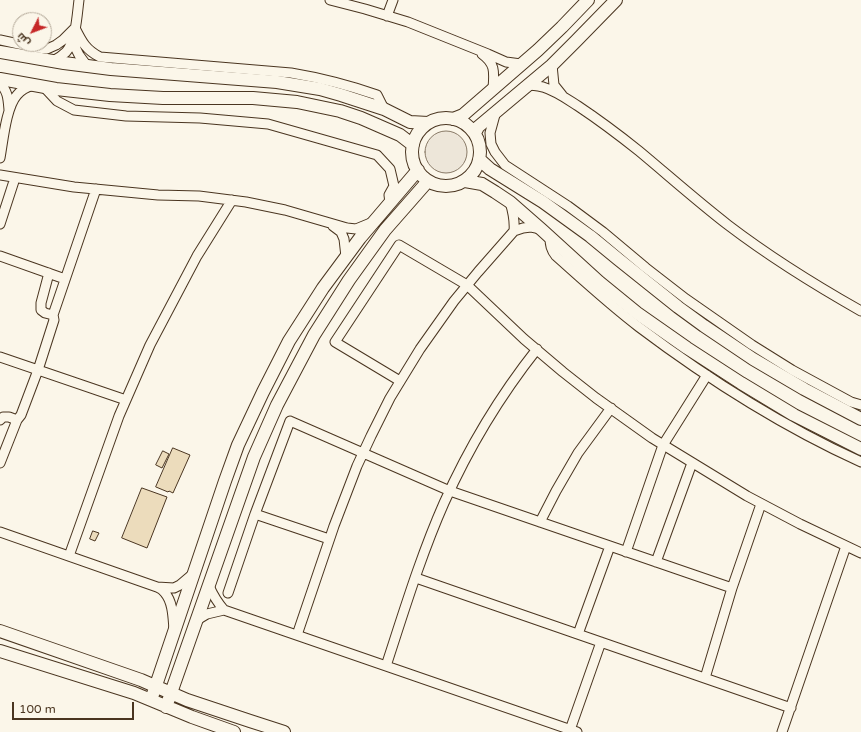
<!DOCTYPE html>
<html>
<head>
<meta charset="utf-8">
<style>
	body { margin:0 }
	#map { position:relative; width:861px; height:732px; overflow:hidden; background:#fbf6e9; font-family:"Varela Round",Cairo,sans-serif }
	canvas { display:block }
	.north { position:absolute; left:12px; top:12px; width:40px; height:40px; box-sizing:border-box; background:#fbf6e9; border:1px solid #b4a999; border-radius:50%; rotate:228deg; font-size:11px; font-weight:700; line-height:16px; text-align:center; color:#4a3520 }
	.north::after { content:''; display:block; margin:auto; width:14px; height:18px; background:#c62828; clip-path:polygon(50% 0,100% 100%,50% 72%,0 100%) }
	.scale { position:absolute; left:12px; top:702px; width:122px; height:18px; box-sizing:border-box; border:2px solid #4a3520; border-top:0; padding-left:5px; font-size:12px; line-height:14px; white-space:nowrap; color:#4a3520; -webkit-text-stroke:3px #fbf6e9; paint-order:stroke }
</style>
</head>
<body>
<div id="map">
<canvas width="861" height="732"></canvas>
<div class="north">ش</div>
<div class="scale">100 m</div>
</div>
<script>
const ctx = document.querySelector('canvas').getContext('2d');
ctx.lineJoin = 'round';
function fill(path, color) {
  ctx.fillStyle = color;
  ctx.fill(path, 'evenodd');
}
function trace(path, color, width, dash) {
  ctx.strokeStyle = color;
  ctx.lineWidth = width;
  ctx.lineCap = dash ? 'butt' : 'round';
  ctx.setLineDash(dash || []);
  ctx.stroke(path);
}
const green = new Path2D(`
	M425 152a21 21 0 1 1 42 0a21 21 0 1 1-42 0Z`);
const building = new Path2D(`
	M173,448L190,455L173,493L169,491L168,492L156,487Z
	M163,451L169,454L162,468L156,465Z
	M142,488L167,497L147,548L122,538Z
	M93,531L99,533L95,541L90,539Z`);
const minor = new Path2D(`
	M330,0L365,9L408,22L488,54L506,62L521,64
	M387,16L393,0
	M75,28C82,42 86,50 100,57L291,73C321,78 348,85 377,95L384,109
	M74,35L76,49L79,55L87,66
	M0,40L37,48L47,49L56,45L63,40L75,28
	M482,54C496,64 494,73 493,89
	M53,61C57,59 62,56 66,52C76,41 77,15 79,0
	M552,65L554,85L562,95
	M0,83C8,92 8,98 9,110
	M528,85C533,85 538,86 543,87C556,91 567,99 578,106C599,120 619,135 639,151C669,176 697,201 728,225C770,257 815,285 861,311
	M43,86L57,101L74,110L126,116L200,118L268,124L377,155L390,169L394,186L389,195L390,203
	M496,111L490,133L491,144L495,152L505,165L568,206L603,232L646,268L686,299L752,345L792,370L851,402L861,405
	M0,158C3,142 6,107 17,95C21,90 27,87 33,85
	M0,175L74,187L158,195L199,196L246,202L285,210L347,228L356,229L373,222
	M510,202C513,212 515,220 514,231
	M0,224L15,178
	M333,226L341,232L344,239L346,257
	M550,237C550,245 551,250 556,256C583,280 610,305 639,327C708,379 782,426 861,462
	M0,256L65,279
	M49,273L41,303V310L45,313L53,315
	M0,357L126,400
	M400,381L335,342L399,245L467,285L524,339L563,372L596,398L652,438L747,496L800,524L861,553
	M0,420L3,417H9L17,420
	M0,463L17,420L21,415L38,370L54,320L53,315L96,189
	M255,514L329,539
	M540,522L556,491L578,453L611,408
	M0,532L157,587L174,588L180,585L193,574
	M626,552L663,445L707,375
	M69,556L119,416L150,345L197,256L232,200
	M656,562L692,463
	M416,578L791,708
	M209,586C213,595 217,602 224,610
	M157,587C160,588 163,590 165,593C173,602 173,618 174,630
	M228,593L255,514L290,421L450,491L732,588
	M197,620L207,614L224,610L577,732
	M578,634L610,546
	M297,635L334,526L357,466L371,436L390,398L420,349L454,301L478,272L514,231L523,228L531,227L541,229
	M386,666C404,611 421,555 444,503C469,447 499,397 537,349
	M705,678L732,588L761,504
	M570,730L601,642
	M782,732L846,546`);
const major = new Path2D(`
	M0,52L64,63L111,69L277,82L320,89L341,95L384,109L410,122L428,123
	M0,79L56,89L110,95L163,98H253L297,102L340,111L361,118L400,135L413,145
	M412 152a34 34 0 1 1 68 0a34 34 0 1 1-68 0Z
	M453,119L463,115L538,50L562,27L588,0
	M475,133L478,127L552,65L576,41L616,0
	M479,159L490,169L543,202L590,236L618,259L678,307L704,326L753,359L804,389L861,419
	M465,181L482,184L495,192L510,202L542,230L599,282L637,313L687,348L741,383L794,415L861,449
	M0,631L141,680L187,700L250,721L284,732
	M0,651L134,693L192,717L234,732
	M151,700L225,481L238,445L263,392L289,341L323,288L360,238L418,170
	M166,707L254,457L277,405L314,335L349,280L385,230L428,181`);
fill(green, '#ede6d9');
trace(green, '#887966', 1);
fill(building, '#ecdcbc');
trace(building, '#4a3520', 1);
trace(minor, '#4a3520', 11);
trace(major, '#4a3520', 14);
trace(minor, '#fbf6e9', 9);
trace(major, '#fbf6e9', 12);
</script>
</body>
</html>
